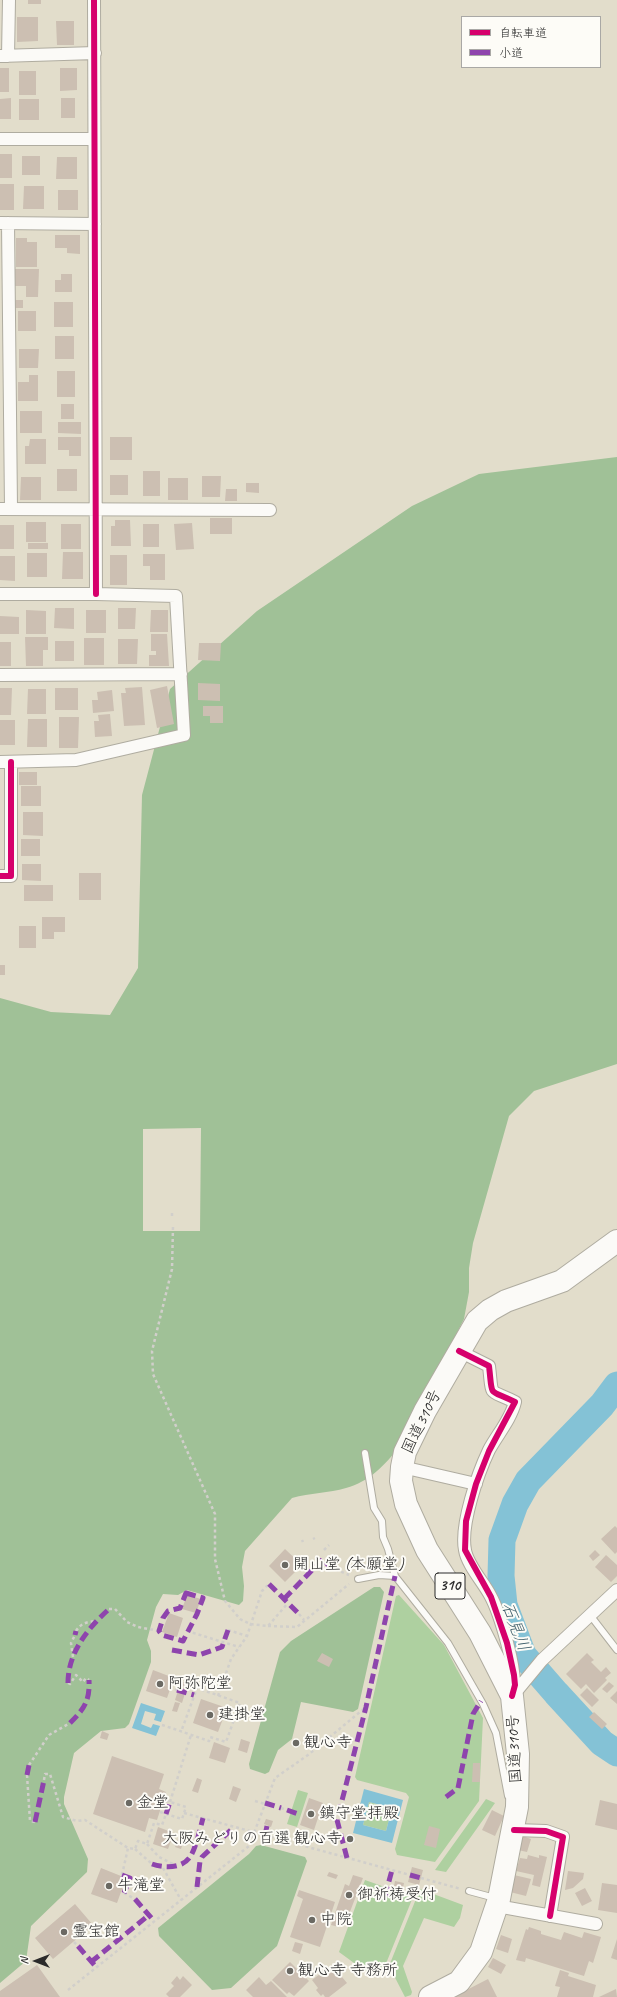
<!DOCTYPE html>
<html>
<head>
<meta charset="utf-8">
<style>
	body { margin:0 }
	#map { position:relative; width:617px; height:1997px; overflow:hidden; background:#e2ddcb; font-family:Caveat,"Klee One",sans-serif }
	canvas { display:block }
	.legend { position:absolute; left:461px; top:16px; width:140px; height:52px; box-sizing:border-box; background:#fdfcf7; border:1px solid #a9a8a5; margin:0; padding:5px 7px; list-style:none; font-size:12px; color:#2b2b2b }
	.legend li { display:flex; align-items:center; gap:8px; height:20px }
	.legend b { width:20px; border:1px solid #a9a8a5 }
	.north { position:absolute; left:16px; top:1941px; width:40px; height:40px; -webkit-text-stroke:3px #fdfcf7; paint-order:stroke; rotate:270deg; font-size:11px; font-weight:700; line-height:16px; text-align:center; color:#2b2b2b }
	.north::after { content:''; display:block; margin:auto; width:14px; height:18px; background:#2b2b2b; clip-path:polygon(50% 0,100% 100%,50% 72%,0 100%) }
</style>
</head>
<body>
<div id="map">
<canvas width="617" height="1997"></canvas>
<ul class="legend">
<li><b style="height:5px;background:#d6006c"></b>自転車道</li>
<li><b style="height:5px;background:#8e44ad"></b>小道</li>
</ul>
<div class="north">N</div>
</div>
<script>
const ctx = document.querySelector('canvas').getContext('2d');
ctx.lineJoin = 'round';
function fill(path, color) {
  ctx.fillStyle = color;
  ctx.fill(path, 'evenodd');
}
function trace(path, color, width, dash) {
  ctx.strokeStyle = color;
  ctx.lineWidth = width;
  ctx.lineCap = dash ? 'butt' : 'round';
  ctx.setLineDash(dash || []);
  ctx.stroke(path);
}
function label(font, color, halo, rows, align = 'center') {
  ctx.font = font + ' Caveat,"Klee One",sans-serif';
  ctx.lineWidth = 4;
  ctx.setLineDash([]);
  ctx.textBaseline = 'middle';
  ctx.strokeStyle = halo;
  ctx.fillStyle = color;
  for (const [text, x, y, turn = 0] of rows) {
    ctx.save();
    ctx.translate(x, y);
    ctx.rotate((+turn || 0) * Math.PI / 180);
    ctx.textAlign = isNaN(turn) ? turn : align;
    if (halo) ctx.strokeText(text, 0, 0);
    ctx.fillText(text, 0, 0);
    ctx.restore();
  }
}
const green = new Path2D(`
	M399,1595L444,1645L483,1718L479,1801L435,1862L397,1855L395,1849L409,1797L406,1793L357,1780L355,1777L396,1596Z
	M298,1790L308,1793L297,1827L287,1824Z
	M486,1799L495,1803L446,1872L435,1870Z
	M369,1802L392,1808L386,1831L363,1825Z
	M365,1880L413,1897L385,1966L365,1971L339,1952Z
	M420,1889L463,1905L460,1918L454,1927L424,1918L403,1966L412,1992L411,1995L405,1997L389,1966Z`);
const forest = new Path2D(`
	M617,457V1064L534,1091L509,1116L473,1243L469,1268V1292L464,1319L399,1447C385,1465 369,1482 346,1488C329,1493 310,1493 292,1498L245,1551L242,1567L244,1586L243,1601L239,1605L187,1590L178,1595L163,1594L156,1607L147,1640L151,1651V1662L129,1724L125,1728L101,1731L74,1753L64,1797V1804L88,1859L87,1872L31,1926L26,1961L0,1983V998L51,1012L110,1015L138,968L142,795L170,689L257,611L412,506L479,474ZM201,1128L200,1231H143V1129Z
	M374,1587H380L384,1592L358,1709L353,1712L301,1702L292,1739L278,1750L269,1772L265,1774L250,1769L249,1764L280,1652L291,1641Z
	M261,1845L305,1857L307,1861L277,1946L231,1988L212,1990L159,1936L158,1928L249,1854L256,1846Z`);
const water = new Path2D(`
	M141,1703L165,1711L161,1722L154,1720L156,1714L145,1711L141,1724L151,1728L153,1724L160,1726L156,1736L132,1728Z
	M364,1789L403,1800L392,1843L353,1833ZM369,1802L392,1808L386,1831L363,1825Z`);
const river = new Path2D(`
	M617,1385L602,1405L528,1481L515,1504L502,1540L501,1576L504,1605L523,1655L556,1693L602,1743L617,1753`);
const building = new Path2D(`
	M28,0H41V4H28Z
	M17,17H38V41L17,42Z
	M56,21H74V45H57Z
	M0,68H9V92H0Z
	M60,68H77V90L60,91Z
	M19,71H36V95H19Z
	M11,98V119H0V99Z
	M61,98H75V118H61Z
	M19,99H39V120H19Z
	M0,154H12V178H0Z
	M22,156H40V175H22Z
	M57,157H77V179H56Z
	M0,184H14V210H0Z
	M24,186H44V209H23Z
	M58,190H78V210H58Z
	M55,235H80V254L67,253V248H55Z
	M16,238H27V242H37V267H16Z
	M15,269H39L38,297H26V286H15Z
	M61,274H72V292H55V280H61Z
	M13,300H23V308H13Z
	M54,302H73V327H54Z
	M18,311H36V331H18Z
	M55,336H74V359H55Z
	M19,349H39L38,368H19Z
	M57,371H75V397H57Z
	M29,375H38V401H18V382H29Z
	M61,404H74V419H61Z
	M20,411H42V433H20Z
	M58,422H81V434L58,433Z
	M58,437H81V456H69V450H58Z
	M110,437H132V460H110Z
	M30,439H46V464H25V446H29Z
	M57,469H77V491H57Z
	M143,471H160V496H143Z
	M110,475H128V495H110Z
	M202,476H221L220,497H202Z
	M21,477H41V500H20Z
	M168,478H188V500H168Z
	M246,483H259V493L246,492Z
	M226,489H237V501H225Z
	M210,518H232V534H210Z
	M115,520H130L131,546H111V526H115Z
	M26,522H46V542H26Z
	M192,523L194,549L176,550L174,524Z
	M61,524H81V549H61Z
	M143,524H159V547H143Z
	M0,525H14V549H0Z
	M28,543H48V549H28Z
	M63,552H83V579H62Z
	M27,553H47V577H27Z
	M143,554H165V580H150V566H143Z
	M110,555H127V585H110Z
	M0,556H15V581L0,580Z
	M55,608H74V629L54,628Z
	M118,608H136L135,629H118Z
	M26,610L46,611V634H26Z
	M86,610H106V633H86Z
	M151,610H168V632H150Z
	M0,616L19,617V634H0Z
	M151,634H167L169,666H149V655H156V651H151Z
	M25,637H48V650H43V666H26Z
	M84,638H104V665H84Z
	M118,639H138L137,664H118Z
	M55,641H74V661H55Z
	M0,642H11V666H0Z
	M199,643H221L220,661L198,660Z
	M198,683L220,684V701L198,700Z
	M167,686L174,724L157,728L150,690Z
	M142,687L145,725L124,726L121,693H126L125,688Z
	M0,688H12L11,715H0Z
	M55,688H78V710H55Z
	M28,689H46V714H27Z
	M112,690L114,711L93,713L92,700H98L97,692Z
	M203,706H223V723H210V716H203Z
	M110,714L112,736L95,737L94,721H99L98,715Z
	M59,717H79L78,748H59Z
	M28,719H47V747H27Z
	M0,720H15V745H0Z
	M19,772H37V785H19Z
	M21,786H41V806H21Z
	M23,812H43V836L23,835Z
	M21,839H40V856H21Z
	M22,864H41V881L22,880Z
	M79,873H101V900H79Z
	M24,885H53V901H24Z
	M42,917H65V932H54V939H42Z
	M19,926H36V948H19Z
	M0,965H5V975H0Z
	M615,1526L617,1528V1552L615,1554L601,1539Z
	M285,1549L302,1565L285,1582L269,1566Z
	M595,1550L600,1555L593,1561L589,1556Z
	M606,1555L617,1565V1576L611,1582L595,1567Z
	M187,1595L201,1599L196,1613L182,1609Z
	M169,1613L183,1618L177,1637L162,1632Z
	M322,1653L333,1659L329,1667L317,1661Z
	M587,1653L594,1660L591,1662L601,1672L606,1667L611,1673L605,1678L607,1680L594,1693L586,1684L581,1689L566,1674Z
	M153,1670L174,1678L167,1698L146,1691Z
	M181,1681L188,1684L182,1703L175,1700Z
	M609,1682L614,1686L607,1693L602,1689Z
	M587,1688L599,1700L592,1707L580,1695Z
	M617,1691V1704L610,1698Z
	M201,1699L227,1708L218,1732L193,1723Z
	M175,1702L180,1703L177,1712L172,1711Z
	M594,1712L607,1724L602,1729L589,1717Z
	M102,1731L109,1734L107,1740L100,1738Z
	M241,1739L250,1742L247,1753L238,1750Z
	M214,1742L230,1748L225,1763L209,1758Z
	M112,1756L164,1774L159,1789L166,1792L157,1820L149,1818L145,1832L93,1814Z
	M473,1763H480V1782H472Z
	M197,1778L202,1780L198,1793L192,1791Z
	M233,1786L241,1789L236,1802L229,1799Z
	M309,1798L323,1803L314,1830L300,1825Z
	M600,1800L617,1804V1830L595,1825Z
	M492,1810L504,1816L495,1836L482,1830Z
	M266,1819L273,1821L271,1827L264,1824Z
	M429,1826L440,1829L436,1848L424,1845Z
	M158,1827L174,1833L168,1849L153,1844Z
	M180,1834L185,1836L181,1849L175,1847Z
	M522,1836L531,1839L527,1852L518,1850Z
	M528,1855L539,1858V1855L547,1857L540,1887L532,1885L534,1875L516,1871L520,1858L527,1859Z
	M412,1867L423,1870L419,1885L408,1882Z
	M101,1868L126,1878L117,1903L91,1894Z
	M568,1871L584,1873L583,1879L573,1888L565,1890Z
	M329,1872L338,1875L336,1879L327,1876Z
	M353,1875L363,1878L346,1922L342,1920L339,1927L331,1925L345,1884L349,1886Z
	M514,1875L531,1879L526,1896L510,1892Z
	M395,1881L404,1883L403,1888L394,1886Z
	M602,1883L617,1885V1913L598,1910Z
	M585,1888L592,1901L582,1906L575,1893Z
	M299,1890L335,1902L320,1947L290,1937L303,1899L297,1896Z
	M75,1904L93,1925L53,1959L35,1938Z
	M529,1927L541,1931V1934L561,1940L564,1932L582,1938L584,1932L601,1937L593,1963L589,1961L584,1976L526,1958L525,1962L516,1960L526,1929L528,1930Z
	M501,1935L512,1939L508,1953L496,1949Z
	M617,1939V1960L611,1958Z
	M295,1942L303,1944L300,1954L292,1951Z
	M493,1958L506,1965L501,1974L488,1967Z
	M290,1962L309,1981L294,1996L289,1992L287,1994L272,1980Z
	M37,1965L60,1997H0V1991Z
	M332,1965L347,1983L329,1997H325L323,1994L321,1996L316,1990L318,1988L312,1980Z
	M560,1970L569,1973L568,1976L596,1985L593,1997H557L560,1987L555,1986Z
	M177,1976L180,1980L183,1976L192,1985L180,1997H169L166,1994L174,1986L171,1983Z
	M259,1977L266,1985L271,1981L287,1997H253L246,1990Z
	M488,1979L497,1997H453Z
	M616,1989L617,1997H599Z`);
const path = new Path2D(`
	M172,1213V1216
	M173,1227L172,1269L152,1351L153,1374L215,1514V1559L225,1601L240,1619L250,1624L268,1626L288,1603
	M313,1539L315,1538
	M302,1540L303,1542
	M324,1550L329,1545
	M330,1567L349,1575
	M109,1609H115L127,1622L138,1627L159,1631
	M299,1614L304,1620
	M268,1626L297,1627L349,1584
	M228,1630L247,1636
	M76,1631C81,1623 87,1622 96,1621
	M187,1631L239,1647
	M73,1657L71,1643L75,1635
	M68,1683L70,1684L76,1675L83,1682L86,1678L89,1680
	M175,1689L177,1690
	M218,1696L231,1659L247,1636L262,1591L269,1584
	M162,1725C178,1730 194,1736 209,1741L210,1737L226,1742L240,1703L197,1688L181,1732
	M29,1765L49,1735L70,1723
	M27,1775L30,1821L35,1822
	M44,1780L45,1774H50L63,1817L77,1821L85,1820L128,1848L135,1849L138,1841L147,1844L154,1823L162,1825L166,1814
	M255,1801L265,1804
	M170,1802L191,1735
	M281,1808L287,1810
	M160,1812L182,1819L186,1807L164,1800
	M184,1813L410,1875
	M147,1844L159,1857L175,1865
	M135,1849L152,1864
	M163,1868L181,1900
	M122,1875L128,1848
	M421,1878L461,1889
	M124,1893L135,1899
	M74,1942L78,1946
	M68,1990L249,1846L275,1778L308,1755L366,1707`);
const lane = new Path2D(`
	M365,1453L374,1508L382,1521L383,1537L388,1549L395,1576
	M358,1579L379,1575L395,1576L448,1643L483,1704L496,1733L508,1796
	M590,1615L617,1650
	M469,1891L495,1898`);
const street = new Path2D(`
	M94,0L96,594
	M0,56L95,53
	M8,56L9,0
	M0,139H94
	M0,223L95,224
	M8,223L11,508
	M0,509L270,510
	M0,594H96L176,596L184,735L76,760L0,762
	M0,675L181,674
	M0,876H11V762
	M459,1351L489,1366C493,1399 487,1388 515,1402C511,1419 497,1435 489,1450C478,1473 460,1525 465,1550C467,1564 483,1582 490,1595C500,1613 518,1673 513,1691
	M402,1467L476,1484
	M514,1694L542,1660L617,1590
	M514,1830L546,1831L563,1837L550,1916
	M497,1906L596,1924`);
const highway = new Path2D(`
	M430,1997L459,1982L481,1952L499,1899L517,1807L518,1754L512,1696L480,1633L427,1550L406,1504L401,1481L402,1467L405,1452L425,1411L477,1321L490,1310L506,1301L562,1281L617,1241`);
const quiet = new Path2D(`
	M269,1584L299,1614
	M186,1593L203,1598L197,1614L183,1641L162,1635L159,1631L163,1618L168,1611L180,1608Z
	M284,1599L323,1559L330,1567
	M75,1635L76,1631
	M172,1650L199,1655L222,1647L228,1630
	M68,1683C68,1653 87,1629 109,1609
	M177,1690L194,1695
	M70,1723C84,1709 90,1701 89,1680
	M27,1775L29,1765
	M446,1797L458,1788L473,1714L481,1701
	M265,1803L281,1808
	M287,1810L301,1815
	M166,1814L170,1802
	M35,1822L44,1780
	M265,1835L267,1826
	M347,1858L337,1820L366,1707L395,1576
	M152,1864C163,1868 182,1869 190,1857C196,1848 200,1829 203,1818
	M122,1875L130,1878L124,1893
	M410,1875L421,1878
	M197,1887L200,1861L202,1857L234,1827
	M385,1896L392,1870
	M135,1899L154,1921
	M78,1946L96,1967
	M91,1962L149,1915`);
const cycleway = new Path2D(`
	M94,0L96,594
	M0,876H11V762
	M459,1351L489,1366C493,1399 487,1388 515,1402L489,1451L476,1484L466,1521L465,1550L491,1597L507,1643L514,1675L515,1685L512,1696
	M514,1830L546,1831L563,1837L550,1916`);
const markers = [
	[285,1565,4,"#6b6963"],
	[160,1684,4,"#6b6963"],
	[210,1715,4,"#6b6963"],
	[296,1743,4,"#6b6963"],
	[129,1803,4,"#6b6963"],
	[311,1814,4,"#6b6963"],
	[350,1839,4,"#6b6963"],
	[109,1886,4,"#6b6963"],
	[349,1895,4,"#6b6963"],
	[312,1920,4,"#6b6963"],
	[64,1932,4,"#6b6963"],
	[290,1971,4,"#6b6963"]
];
const shields = [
	[450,1586,30]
];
const shieldNames = [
	["310",450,1586]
];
const streetNames = [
	["国道310号",422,1422,-64],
	["国道310号",515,1749,-93]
];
const poiNames = [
	["開山堂 (本願堂)",293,1565],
	["阿弥陀堂",168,1684],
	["建掛堂",218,1715],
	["観心寺",304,1743],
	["金堂",137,1803],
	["鎮守堂拝殿",319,1814],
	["大阪みどりの百選 観心寺",342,1839,"right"],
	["牛滝堂",117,1886],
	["御祈祷受付",357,1895],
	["中院",320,1920],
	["霊宝館",72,1932],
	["観心寺 寺務所",298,1971]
];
const waterNames = [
	["石見川",515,1627,69]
];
fill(green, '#aed0a0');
fill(forest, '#a0c197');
fill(water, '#84c2d6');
trace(river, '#84c2d6', 27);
fill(building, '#ccbfb2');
trace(lane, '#afaca0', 8);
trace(street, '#afaca0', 14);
trace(highway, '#afaca0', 24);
trace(path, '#d1cfcb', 2.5, [3, 3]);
trace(lane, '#fbfaf7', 6);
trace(street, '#fbfaf7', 12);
trace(highway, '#fbfaf7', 22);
trace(quiet, '#8e44ad', 5, [10, 5]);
trace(cycleway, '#d6006c', 6);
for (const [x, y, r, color] of markers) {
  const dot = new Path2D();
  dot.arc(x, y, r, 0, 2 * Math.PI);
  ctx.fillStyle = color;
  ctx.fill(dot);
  trace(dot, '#fdfcf7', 1.5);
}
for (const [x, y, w] of shields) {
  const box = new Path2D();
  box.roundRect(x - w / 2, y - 13, w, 26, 3);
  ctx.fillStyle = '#fdfcf7';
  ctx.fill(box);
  trace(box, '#2b2b2b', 1);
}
label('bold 15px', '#2b2b2b', null, shieldNames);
label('16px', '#2b2b2b', '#fdfcf7', streetNames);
label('16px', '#2b2b2b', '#fdfcf7', poiNames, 'left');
label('italic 17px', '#3c5c68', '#fdfcf7', waterNames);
</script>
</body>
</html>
